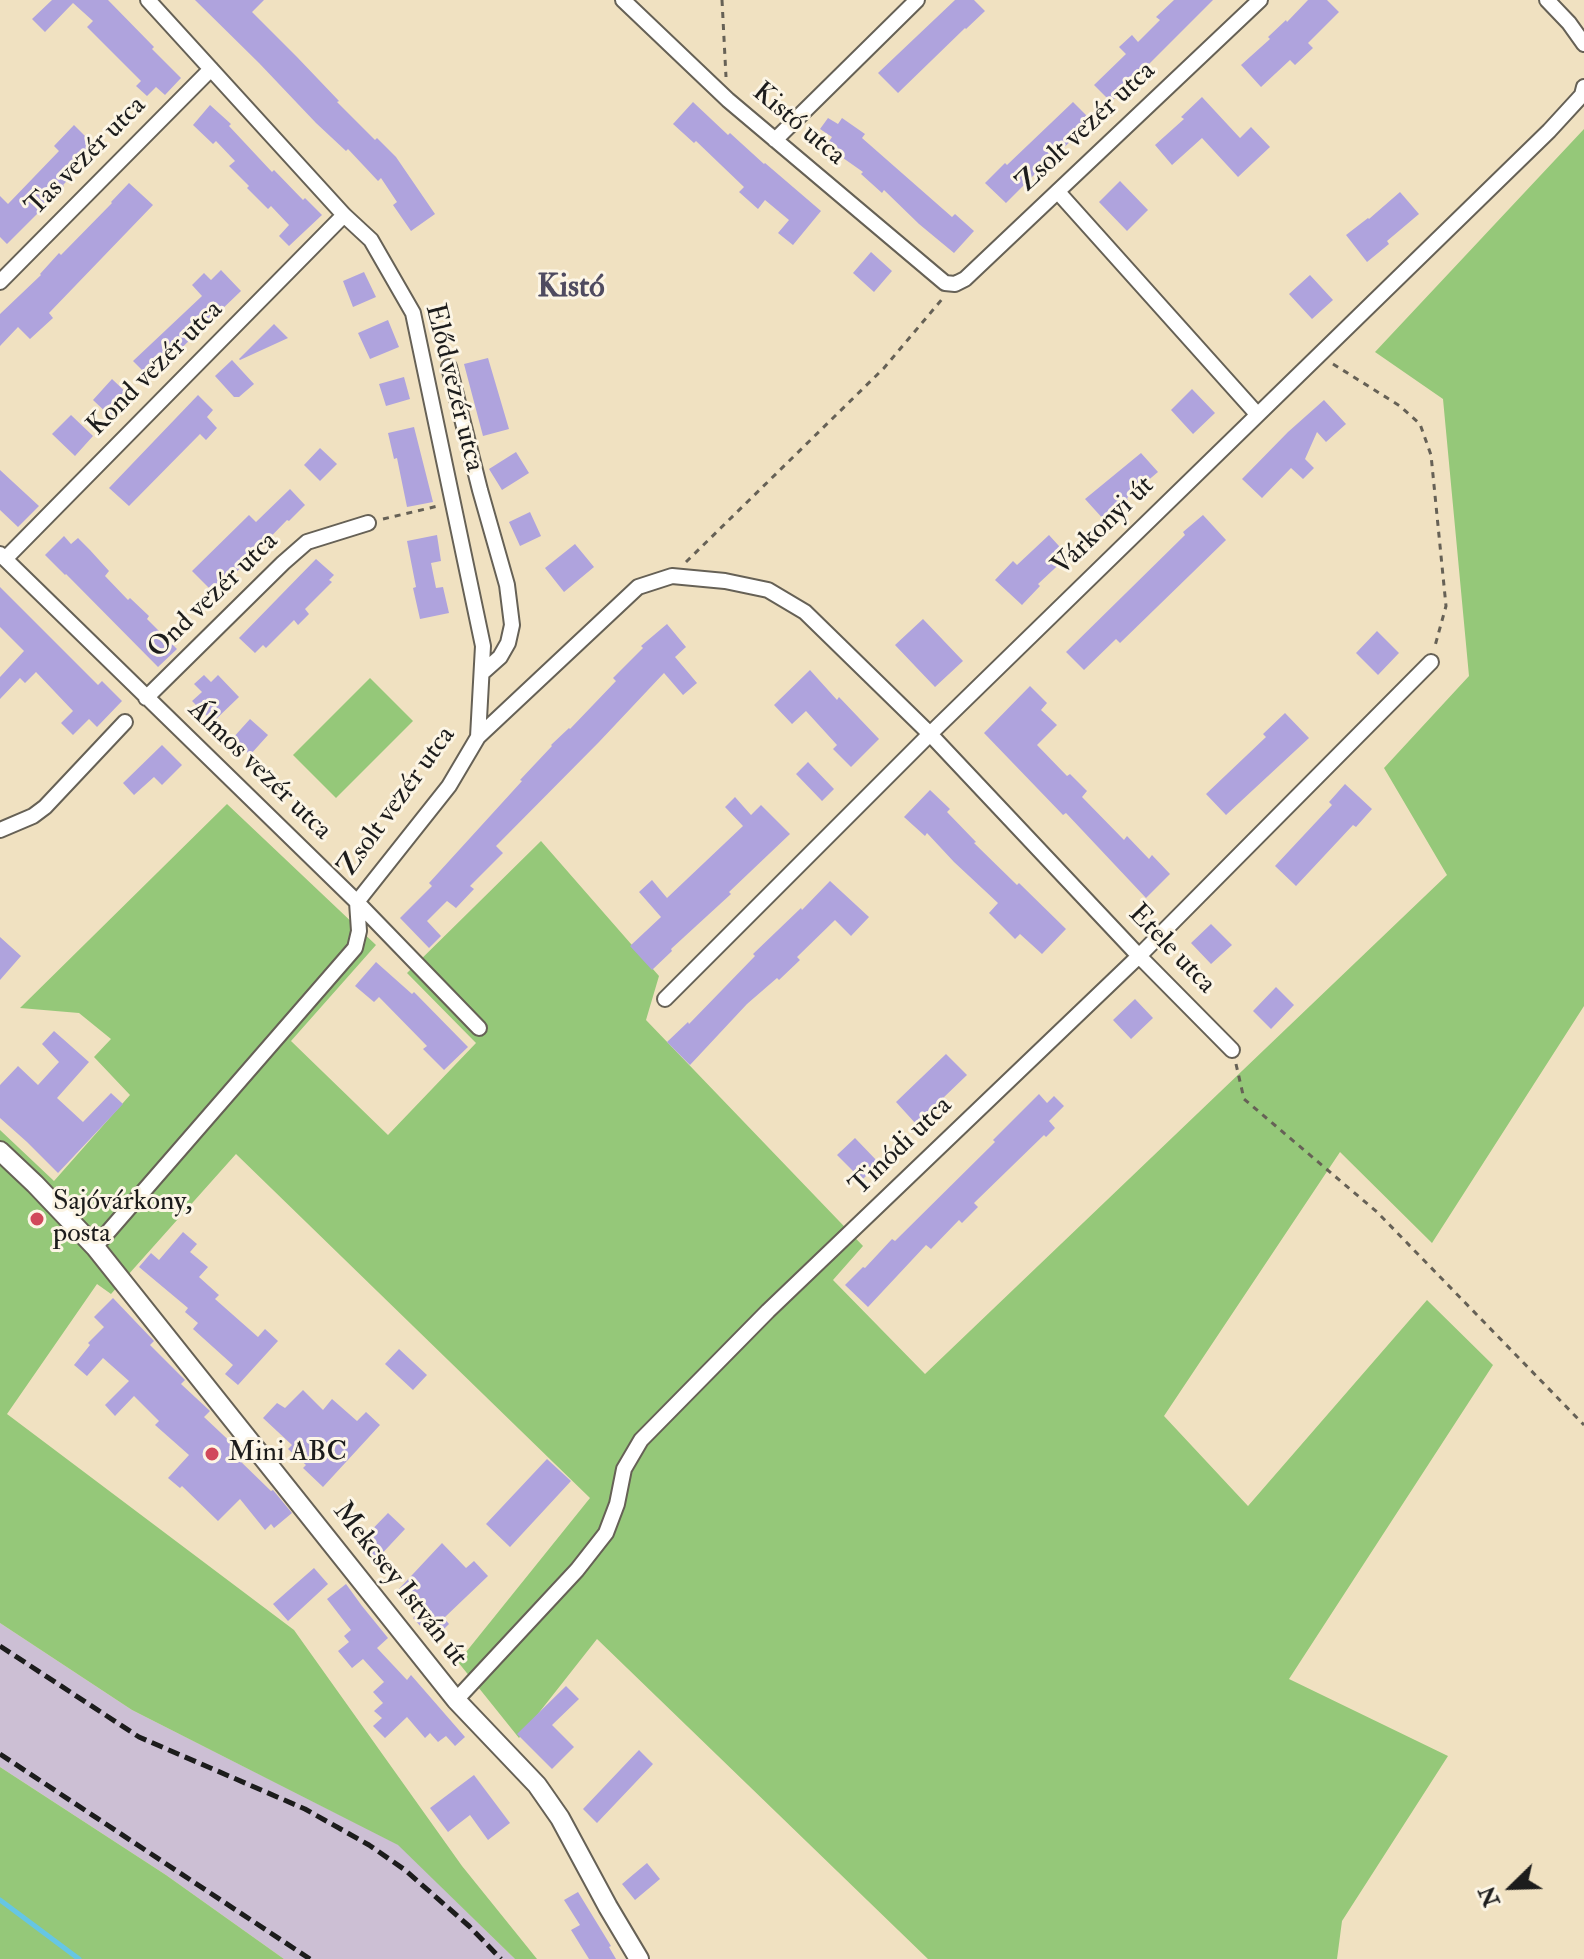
<!DOCTYPE html>
<html>
<head>
<meta charset="utf-8">
<style>
	body { margin:0 }
	#map { position:relative; width:1584px; height:1959px; overflow:hidden; background:#f0e1c1; font-family:"IM FELL Double Pica",serif }
	canvas { display:block }
	.north { position:absolute; left:1472px; top:1847px; width:80px; height:80px; -webkit-text-stroke:6px #fcf5e5; paint-order:stroke; rotate:247deg; font-size:22px; font-weight:700; line-height:32px; text-align:center; color:#1c1c1c }
	.north::after { content:''; display:block; margin:auto; width:28px; height:36px; background:#1c1c1c; clip-path:polygon(50% 0,100% 100%,50% 72%,0 100%) }
</style>
</head>
<body>
<div id="map">
<canvas width="1584" height="1959"></canvas>
<div class="north">N</div>
</div>
<script>
const ctx = document.querySelector('canvas').getContext('2d');
ctx.lineJoin = 'round';
function fill(path, color) {
  ctx.fillStyle = color;
  ctx.fill(path, 'evenodd');
}
function trace(path, color, width, dash) {
  ctx.strokeStyle = color;
  ctx.lineWidth = width;
  ctx.lineCap = dash ? 'butt' : 'round';
  ctx.setLineDash(dash || []);
  ctx.stroke(path);
}
function label(font, color, halo, rows, align = 'center') {
  ctx.font = font + ' "IM FELL Double Pica",serif';
  ctx.lineWidth = 6;
  ctx.setLineDash([]);
  ctx.textBaseline = 'middle';
  ctx.strokeStyle = halo;
  ctx.fillStyle = color;
  for (const [text, x, y, turn = 0] of rows) {
    ctx.save();
    ctx.translate(x, y);
    ctx.rotate((+turn || 0) * Math.PI / 180);
    ctx.textAlign = isNaN(turn) ? turn : align;
    if (halo) ctx.strokeText(text, 0, 0);
    ctx.fillText(text, 0, 0);
    ctx.restore();
  }
}
const industrial = new Path2D(`
	M0,1623L132,1710L399,1845L515,1959H284L166,1875L0,1767Z`);
const green = new Path2D(`
	M1584,129V1006L1432,1243L1340,1152L1164,1416L1248,1506L1427,1300L1493,1365L1289,1679L1448,1756L1342,1921L1337,1959H928L597,1639L519,1738L458,1662L590,1498L236,1154L111,1294L97,1284L7,1414L294,1630L462,1866L537,1959H515L398,1845L132,1710L0,1623V1130L54,1181L130,1095L94,1057L111,1039L79,1013L20,1008L227,804L376,945L291,1041L388,1135L476,1043L407,973L541,841L659,976L646,1020L863,1246L833,1280L925,1374L1447,875L1384,768L1469,676L1443,399L1375,352Z
	M370,678L413,721L336,798L293,755Z
	M0,1767L166,1875L284,1959H0Z`);
const stream = new Path2D(`
	M0,1900L79,1959`);
const building = new Path2D(`
	M52,0H108L154,47L152,49L181,78L165,95L156,87L147,96L136,86L141,81L87,27L93,21L73,3L45,32L32,19Z
	M195,0H264L252,12L297,57L339,101L337,102L375,140L377,138L396,157L435,214L411,231L393,205L397,202L381,178L378,181L348,149L346,151L316,123L259,63Z
	M955,0H974L985,11L966,29L965,28L898,93L878,73Z
	M1174,0H1213L1111,102L1094,85L1126,54L1119,47L1132,35L1138,42L1160,20L1156,17Z
	M1308,0H1327L1339,12L1308,43L1313,48L1295,65L1290,60L1261,87L1241,65L1270,39L1268,37L1286,20L1287,22Z
	M1202,97L1240,138L1251,127L1270,147L1238,177L1202,138L1172,165L1155,145L1184,119L1181,117Z
	M693,102L728,135L730,133L764,164L765,163L821,211L793,245L778,233L789,220L765,200L758,209L739,192L744,187L696,141L694,143L673,124Z
	M1073,102L1092,121L1057,154L1058,155L1036,177L1034,175L1006,203L985,183L1005,163L1007,165Z
	M210,105L231,124L229,126L272,172L274,170L303,200L305,198L322,215L289,246L279,236L289,225L271,206L268,209L247,188L249,186L229,166L235,161L216,141L213,144L193,125Z
	M828,118L838,124L842,118L865,134L862,138L952,217L955,214L974,231L954,253L919,224L884,190L882,193L861,174L863,172L826,146L832,137L820,129Z
	M74,125L98,149L63,185L64,186L44,207L7,244L0,237V196L8,204L59,151L54,146Z
	M1120,181L1148,210L1127,231L1099,202Z
	M129,183L153,205L49,313L53,318L30,339L18,327L0,346V314L41,275L40,274L59,253L61,255L112,203L111,202Z
	M1400,192L1419,214L1387,241L1389,244L1367,262L1346,235L1368,218L1369,219Z
	M871,252L892,271L874,292L853,273Z
	M221,270L241,291L168,361L169,362L152,380L133,361L202,296L192,285L204,273L211,280Z
	M364,272L376,297L353,307L343,281Z
	M1310,275L1333,300L1312,319L1289,294Z
	M388,320L399,347L370,359L358,333Z
	M274,324L288,338L240,360L239,359Z
	M488,358L509,429L483,436L464,364Z
	M232,360L254,384L239,397H234L215,376Z
	M404,377L410,399L386,406L379,384Z
	M112,379L130,396L111,417L93,400Z
	M1192,389L1215,413L1193,434L1171,410Z
	M198,395L213,410L207,417L217,428L206,440L200,434L129,506L109,488Z
	M1324,400L1346,424L1326,442L1317,432L1305,459L1314,468L1303,479L1291,468L1262,498L1242,479L1288,432Z
	M71,415L93,436L75,456L52,434Z
	M414,427L433,502L407,507L397,458L394,459L388,433Z
	M320,448L337,464L320,481L304,465Z
	M516,452L529,473L502,490L489,469Z
	M1141,453L1158,472L1127,498L1128,500L1105,521L1085,499Z
	M0,470L39,506L18,527L0,510Z
	M290,489L305,505L289,521L287,520L215,594L192,571L249,515L256,522Z
	M530,512L541,536L520,546L509,522Z
	M1203,515L1226,540L1120,643L1116,639L1084,670L1066,652L1185,535L1183,532Z
	M437,535L441,561L431,563L436,588L443,587L449,613L420,619L413,588L416,587L407,541Z
	M1049,535L1068,556L1038,584L1040,586L1022,605L995,580L1013,561L1017,565Z
	M64,536L71,544L78,538L90,550L109,571L105,576L128,600L130,598L149,616L147,619L177,649L158,667L66,574L65,575L45,555Z
	M575,544L594,567L564,592L545,568Z
	M316,559L334,575L329,580L332,582L305,609L309,614L298,625L294,620L266,648L263,645L255,653L239,638Z
	M0,587L98,685L102,681L122,701L97,727L89,719L73,735L61,723L73,711L36,672L25,683L20,678L0,699V677L24,651L0,627Z
	M923,619L963,661L935,687L895,645Z
	M667,624L686,647L675,657L697,683L683,695L664,673L599,742L496,846L503,853L470,886L474,889L456,908L447,901L427,921L441,936L429,948L400,918L432,886L429,883L522,781L520,780L552,746L551,745L569,728L570,729L616,681L613,678L643,648L641,646Z
	M1377,631L1399,653L1378,675L1356,653Z
	M810,670L837,700L839,697L879,739L851,767L833,749L837,745L806,711L792,724L774,705Z
	M204,675L211,682L218,675L239,697L213,722L192,701L202,692L194,684Z
	M1030,686L1047,703L1041,710L1057,725L1037,745L1067,776L1070,774L1087,791L1082,797L1124,840L1127,836L1149,859L1152,855L1170,874L1146,898L1066,813L1063,815L984,733Z
	M1285,713L1309,738L1226,815L1206,794L1266,737L1263,734Z
	M250,719L268,735L250,755L232,739Z
	M162,745L182,765L162,785L154,777L134,795L123,783Z
	M808,762L834,789L822,801L796,774Z
	M1345,784L1372,809L1356,827L1353,825L1296,886L1275,866L1332,805L1329,802Z
	M930,790L950,809L947,812L976,842L974,843L1017,885L1019,883L1066,929L1042,954L1020,934L1015,939L989,913L998,903L954,862L927,833L925,836L904,817Z
	M735,797L751,815L761,805L790,834L729,892L731,894L671,949L672,951L652,970L630,946L661,917L639,892L652,880L667,898L743,826L725,807Z
	M830,881L869,917L851,936L835,920L797,957L800,960L779,980L777,978L747,1004L690,1065L667,1042L688,1022L689,1024L755,956L753,954L801,908L802,910Z
	M1211,924L1232,945L1211,964L1191,943Z
	M0,937L21,956L0,980Z
	M376,962L412,994L414,992L468,1047L444,1070L423,1049L427,1046L379,997L374,1002L355,986Z
	M1276,987L1294,1005L1271,1029L1253,1011Z
	M1135,999L1153,1018L1131,1039L1113,1020Z
	M54,1031L89,1062L57,1098L83,1122L111,1093L123,1104L58,1173L27,1142L0,1118V1085L18,1066L38,1085L59,1062L42,1044Z
	M946,1054L967,1075L916,1124L896,1102Z
	M1039,1094L1047,1103L1054,1096L1064,1106L1049,1121L1055,1128L1046,1137L1044,1135L974,1203L978,1207L962,1223L959,1220L931,1249L926,1245L868,1307L845,1285L863,1267L865,1268L892,1239L895,1241L995,1142L993,1140Z
	M855,1138L879,1163L862,1180L837,1155Z
	M183,1232L197,1244L190,1252L208,1267L199,1277L219,1295L215,1299L258,1337L265,1329L278,1341L238,1385L225,1374L233,1365L193,1329L198,1323L185,1312L188,1308L139,1267L151,1253L159,1260Z
	M113,1298L154,1341L150,1345L185,1380L181,1384L210,1411L204,1417L239,1450L234,1455L271,1491L273,1490L292,1513L274,1528L271,1524L265,1530L240,1499L218,1521L182,1486L180,1488L168,1478L189,1455L155,1425L159,1421L134,1396L115,1416L105,1405L129,1381L103,1358L87,1376L74,1365L90,1345L88,1343L104,1327L94,1317Z
	M399,1349L427,1375L413,1390L385,1364Z
	M303,1390L323,1410L332,1399L357,1421L366,1412L380,1425L323,1487L303,1468L306,1465L288,1449L292,1445L263,1418L277,1403L285,1408Z
	M547,1459L571,1481L510,1547L486,1524Z
	M388,1513L405,1529L376,1560L359,1543Z
	M442,1543L466,1568L474,1561L488,1576L444,1618L449,1624L433,1640L413,1618L420,1611L398,1590Z
	M314,1568L328,1584L288,1621L273,1604Z
	M346,1584L362,1606L388,1638L377,1648L407,1680L411,1675L465,1737L455,1746L446,1736L438,1742L430,1733L425,1738L407,1717L385,1738L373,1726L382,1718L374,1711L383,1703L373,1692L384,1682L363,1659L352,1668L338,1651L349,1642L344,1636L351,1630L327,1599Z
	M566,1686L579,1699L552,1725L574,1747L552,1769L517,1734Z
	M639,1750L653,1764L597,1823L583,1809Z
	M474,1775L510,1823L488,1840L470,1815L448,1832L430,1808Z
	M647,1863L660,1879L635,1900L622,1884Z
	M578,1892L611,1946L609,1947L616,1959H589L571,1930L580,1925L564,1900Z`);
const path = new Path2D(`
	M722,0L726,77
	M1333,364L1400,406L1420,424L1431,455L1446,606L1435,646
	M383,519L438,506
	M686,562L884,368L943,298
	M1236,1064L1244,1099L1377,1212L1584,1425`);
const minor = new Path2D(`
	M148,0L344,215L371,240L413,313L483,646L478,737
	M623,0L728,100L945,283L955,284L965,279L1260,0
	M1547,0L1569,23L1584,44
	M775,140L917,0
	M1058,192L1257,414
	M0,282L211,69
	M449,367L480,490L507,585L512,625L508,643L500,657L482,673
	M0,554L357,902L479,1028
	M5,559L344,215
	M146,698L283,563L307,542L368,523
	M0,830L33,816L45,807L125,722
	M665,999L930,734L1549,131L1582,95L1584,87
	M95,1247L355,948L359,931L357,902L449,786L478,737L638,587L672,576L725,581L768,590L805,612L930,734L1139,956L1232,1050
	M456,1700L577,1570L606,1533L617,1504L624,1469L641,1440L768,1311L1139,956L1431,662`);
const tertiary = new Path2D(`
	M0,1151L35,1184L95,1247L456,1700L537,1785L560,1818L608,1907L639,1959`);
const rail = new Path2D(`
	M0,1646L139,1737L305,1809L369,1845L405,1870L469,1926L501,1959
	M0,1754L310,1959`);
const markers = [
	[37,1219,8,"#d1495b"],
	[212,1454,8,"#d1495b"]
];
const streetNames = [
	["Kistó utca",798,125,40],
	["Zsolt vezér utca",1087,128,-43],
	["Tas vezér utca",87,157,-45],
	["Kond vezér utca",156,369,-45],
	["Előd vezér utca",453,388,76],
	["Várkonyi út",1104,527,-44],
	["Ond vezér utca",214,596,-44],
	["Álmos vezér utca",259,771,44],
	["Zsolt vezér utca",398,802,-54],
	["Etele utca",1171,950,46],
	["Tinódi utca",902,1147,-44],
	["Mekcsey István út",399,1585,52]
];
const poiNames = [
	["Sajóvárkony,",53,1203],
	["posta",53,1235],
	["Mini ABC",228,1454]
];
const quarterNames = [
	["Kistó",571,289]
];
fill(industrial, '#ccbfd4');
fill(green, '#95c879');
trace(stream, '#66c6e4', 5);
fill(building, '#afa3dd');
trace(minor, '#666156', 18);
trace(tertiary, '#666156', 22);
trace(path, '#666156', 3, [6, 6]);
trace(minor, '#fff', 14);
trace(tertiary, '#fff', 18);
trace(rail, '#1c1c1c', 5, [12, 6]);
for (const [x, y, r, color] of markers) {
  const dot = new Path2D();
  dot.arc(x, y, r, 0, 2 * Math.PI);
  ctx.fillStyle = color;
  ctx.fill(dot);
  trace(dot, '#fcf5e5', 3);
}
label('28px', '#1c1c1c', '#fcf5e5', streetNames);
label('28px', '#1c1c1c', '#fcf5e5', poiNames, 'left');
label('bold 32px', '#4f4b60', '#fcf5e5', quarterNames);
</script>
</body>
</html>
